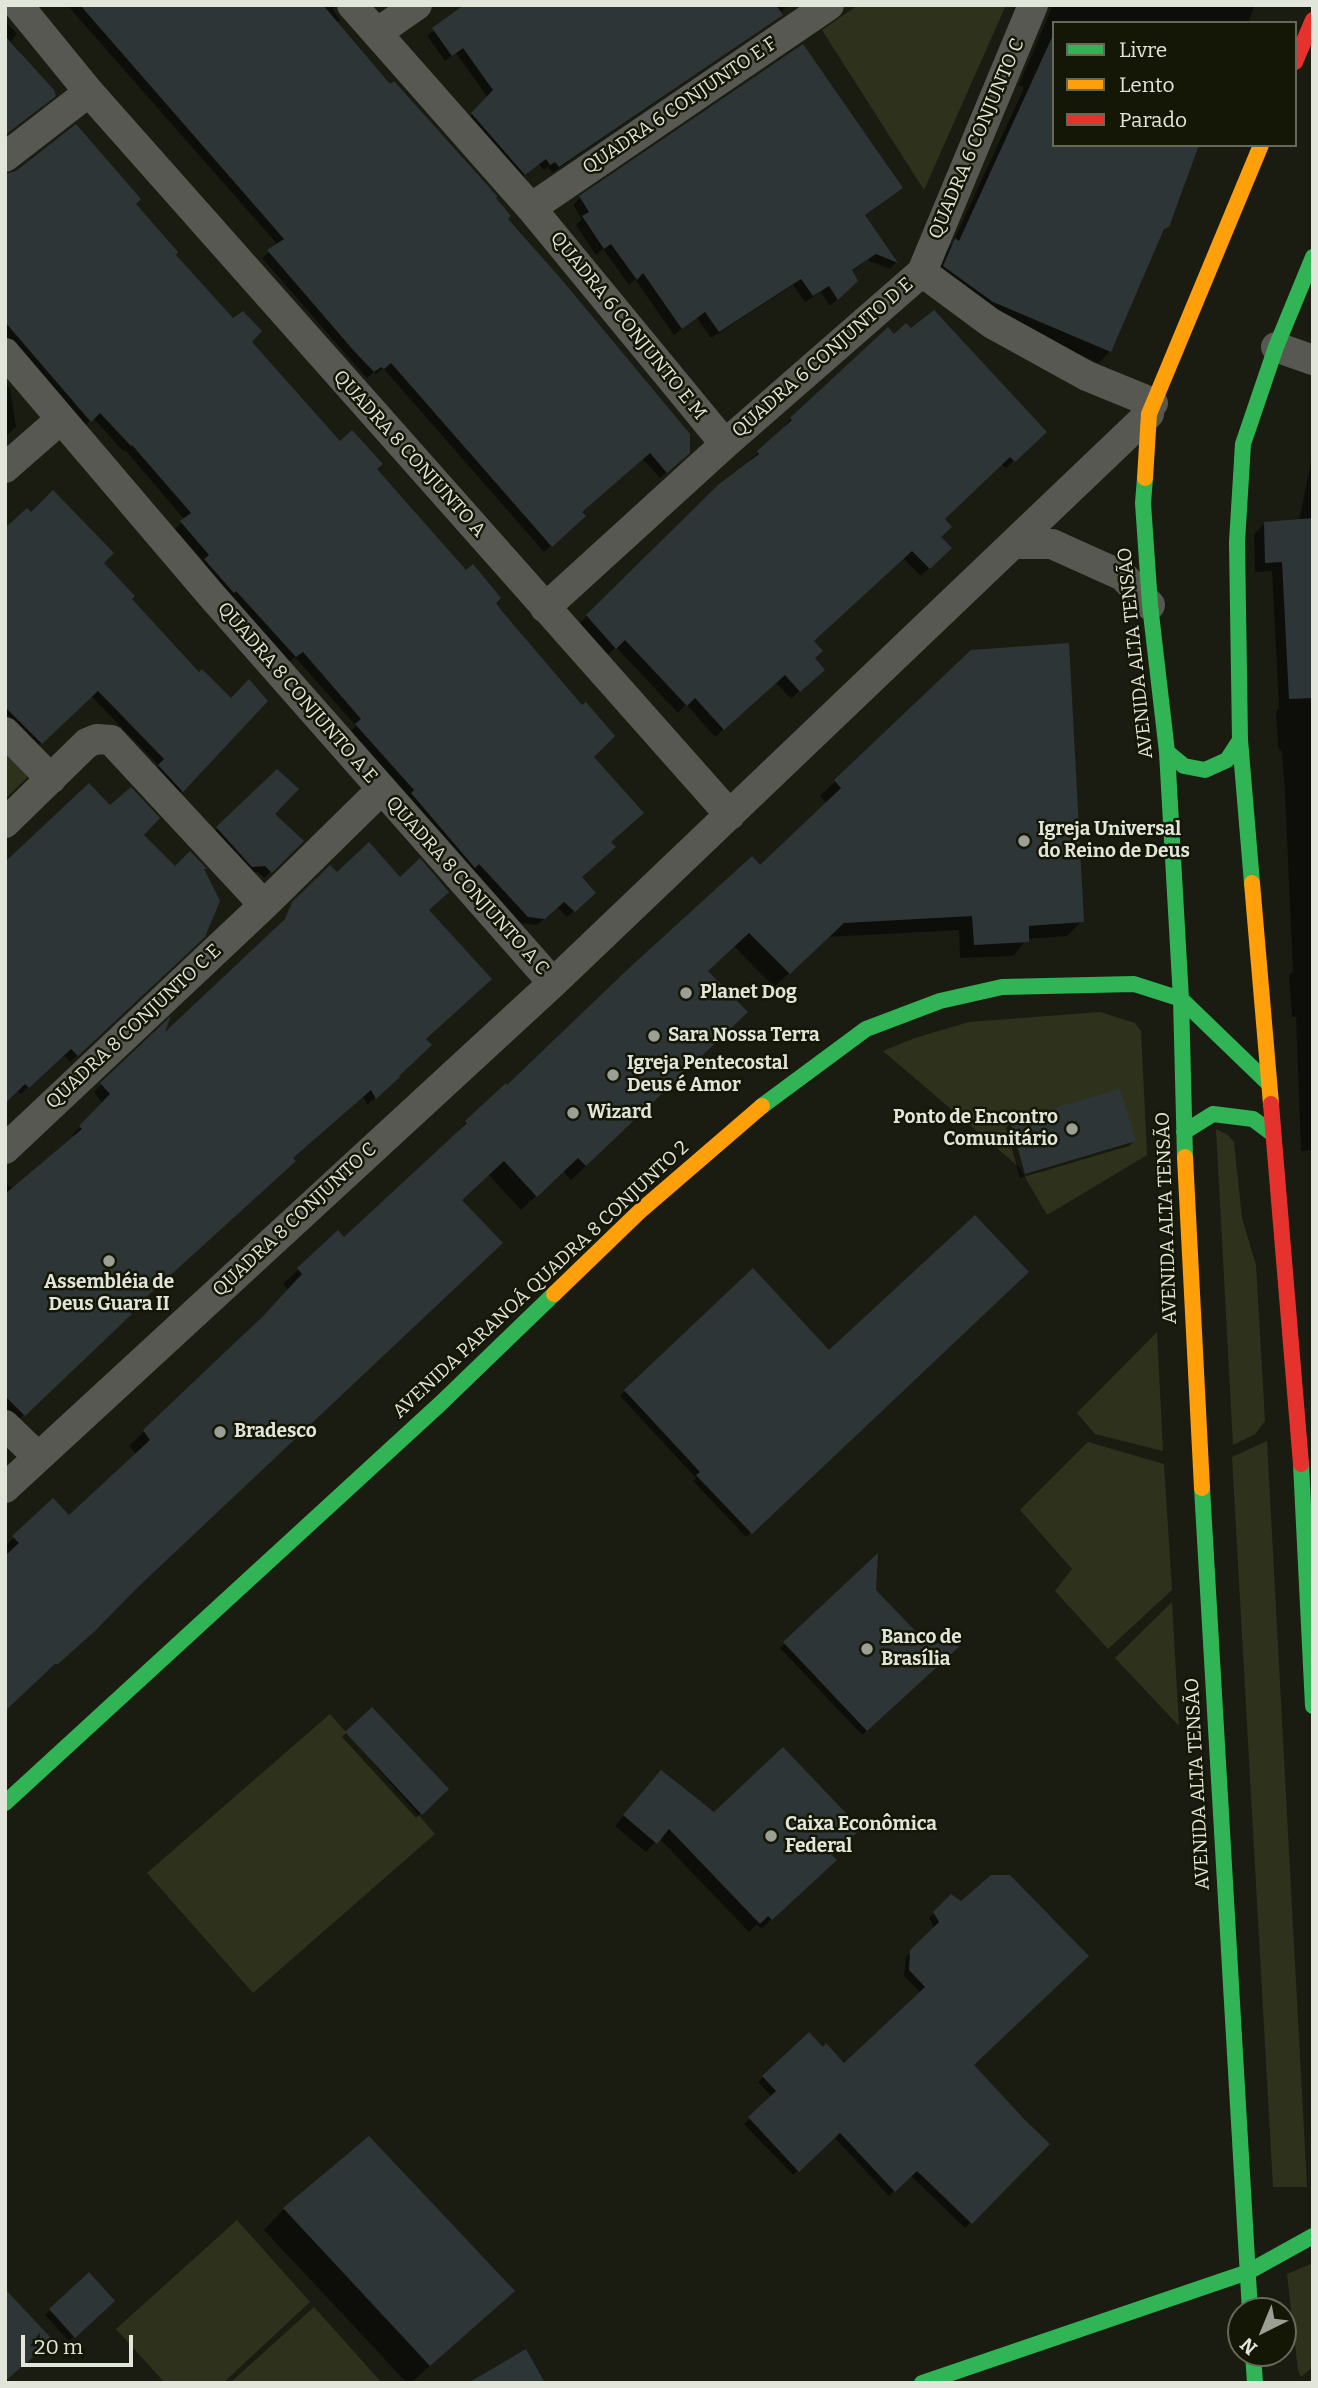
<!DOCTYPE html>
<html>
<head>
<meta charset="utf-8">
<style>
	body { margin:0 }
	#map { position:relative; width:1318px; height:2388px; overflow:hidden; background:#1a1c12; font-family:Bitter,serif }
	canvas { display:block }
	.frame { position:absolute; inset:0; border:7px solid #e2e5d9; pointer-events:none }
	.legend { position:absolute; left:1052px; top:21px; width:245px; height:126px; box-sizing:border-box; background:#141706; border:2px solid #66695a; margin:0; padding:9px 12px; list-style:none; font-size:21px; color:#e2e5d9 }
	.legend li { display:flex; align-items:center; gap:14px; height:35px }
	.legend b { width:35px; border:2px solid #66695a }
	.north { position:absolute; left:1227px; top:2297px; width:70px; height:70px; box-sizing:border-box; background:#141706; border:2px solid #66695a; border-radius:50%; rotate:223deg; font-size:19px; font-weight:700; line-height:28px; text-align:center; color:#e2e5d9 }
	.north::after { content:''; display:block; margin:auto; width:24px; height:32px; background:#9c9f93; clip-path:polygon(50% 0,100% 100%,50% 72%,0 100%) }
	.scale { position:absolute; left:21px; top:2335px; width:112px; height:32px; box-sizing:border-box; border:4px solid #e2e5d9; border-top:0; padding-left:9px; font-size:21px; line-height:24px; white-space:nowrap; color:#e2e5d9; -webkit-text-stroke:5px #141706; paint-order:stroke }
</style>
</head>
<body>
<div id="map">
<canvas width="1318" height="2388"></canvas>
<div class="frame"></div>
<ul class="legend">
<li><b style="height:9px;background:#30b455"></b>Livre</li>
<li><b style="height:9px;background:#ff9f0a"></b>Lento</li>
<li><b style="height:9px;background:#e5322d"></b>Parado</li>
</ul>
<div class="north">N</div>
<div class="scale">20 m</div>
</div>
<script>
const ctx = document.querySelector('canvas').getContext('2d');
ctx.lineJoin = 'round';
function fill(path, color) {
  ctx.fillStyle = color;
  ctx.fill(path, 'evenodd');
}
function trace(path, color, width, dash) {
  ctx.strokeStyle = color;
  ctx.lineWidth = width;
  ctx.lineCap = dash ? 'butt' : 'round';
  ctx.setLineDash(dash || []);
  ctx.stroke(path);
}
function label(font, color, halo, rows, align = 'center') {
  ctx.font = font + ' Bitter,serif';
  ctx.lineWidth = 5;
  ctx.setLineDash([]);
  ctx.textBaseline = 'middle';
  ctx.strokeStyle = halo;
  ctx.fillStyle = color;
  for (const [text, x, y, turn = 0] of rows) {
    ctx.save();
    ctx.translate(x, y);
    ctx.rotate((+turn || 0) * Math.PI / 180);
    ctx.textAlign = isNaN(turn) ? turn : align;
    if (halo) ctx.strokeText(text, 0, 0);
    ctx.fillText(text, 0, 0);
    ctx.restore();
  }
}
const green = new Path2D(`
	M858,5H1006L924,190L822,30Z
	M5,748L31,774L5,799Z
	M1100,1012L1135,1023L1141,1031L1147,1155L1047,1215L1019,1167L883,1051L915,1038L969,1022Z
	M1216,1129L1228,1135L1234,1142L1242,1218L1256,1265L1265,1421L1255,1434L1233,1445Z
	M1157,1332L1163,1451L1095,1434L1077,1413Z
	M1267,1441L1307,2187H1273L1232,1457Z
	M1088,1442L1164,1464L1172,1590L1108,1649L1055,1591L1072,1569L1020,1510Z
	M1172,1602L1179,1726L1115,1658Z
	M330,1714L435,1834L253,1993L147,1873Z
	M237,2220L310,2302L223,2383H165L116,2329Z
	M1311,2264L1313,2367L1301,2377L1298,2370L1287,2274Z
	M314,2307L382,2383H230Z`);
const shadow = new Path2D(`
	M67,5H334L333,10L340,20L337,24L505,219L688,452L660,478L642,458L580,512L577,523L544,552L383,368L376,374L374,372L367,378L348,357L262,258L278,245Z
	M467,5H790L779,13L781,15L774,21L552,173L548,167L543,170L539,164L518,180L466,121L488,98L456,53L445,61L427,36Z
	M1053,5H1255L1248,23H1054V145L1167,226L1161,232L1110,351L1099,363L981,313L933,278L945,252L952,244L1024,88L1019,85Z
	M5,20L17,34L11,41L19,50L5,134Z
	M803,46L893,195L864,216L896,263L890,269L867,260L851,272L856,281L830,306L821,292L805,302L793,285L711,338L697,318L674,335L635,279L629,285L603,249L596,255L576,225L582,219L573,205L580,198Z
	M5,176L133,204L173,255L340,444L375,469L494,603L591,757L609,842L580,877L594,893L567,917L557,907L537,925L521,923L350,731L356,726L295,657L289,662L199,567L204,562L175,529L185,520L125,450L123,451L93,418L84,427L5,335Z
	M888,329L894,337L1045,432L1006,468L1001,464L943,519L939,537L949,548L921,576L903,558L812,642L814,677L791,699L775,682L715,737L686,704L678,713L616,647L607,656L579,624L719,487L751,462L750,460L784,428L783,427L791,419Z
	M5,383L10,388L16,427L5,437Z
	M1313,451V1150L1301,1151L1296,1017H1292L1289,975L1293,971L1285,796L1282,752L1278,747L1276,712L1279,708L1272,571L1255,572L1254,534L1265,523L1299,521Z
	M5,530L101,563L130,599L199,675L231,700L266,701L176,797L153,772L159,766L91,696L35,749L5,718Z
	M971,652L1082,921L1067,936L1027,939L1013,956L960,958L959,930L828,937L774,987L734,946L706,971L732,1026L571,1180L563,1171L521,1210L488,1174L460,1201L125,1597L78,1645L5,1708V1546L53,1500L69,1518L137,1455L129,1446L289,1290L283,1284L298,1270L338,1232L344,1239L453,1138L466,1122L760,867L827,803L820,796Z
	M277,771L272,814L301,841L264,878L258,872L245,873L210,835Z
	M141,835L175,869L190,854L204,869L195,944L70,1062L63,1054L21,1094L18,1092L5,1105V865Z
	M330,868L337,874L427,911L424,1039L390,1085L367,1105L363,1096L291,1159L16,1422L5,1412V1183L14,1189L74,1138L72,1135L103,1104L94,1092L166,1023L160,1039L294,913L289,907Z
	M1119,1091L1134,1141L1129,1146L1020,1178L1006,1128L1010,1123Z
	M753,1270L829,1352L1011,1289L746,1537L693,1481L696,1478L620,1396Z
	M876,1558L874,1591L925,1643L956,1647L862,1735L780,1648Z
	M371,1709L446,1789L416,1818L342,1737Z
	M651,1782L714,1815L830,1856L825,1869L761,1929L757,1924L749,1932L659,1838L646,1852L615,1826Z
	M951,1897L971,2065L1048,2144L965,2228L910,2175L889,2196L834,2137L793,2175L744,2124L772,2097L758,2082L809,2035L823,2049L844,2065L921,1993L904,1976L906,1957L934,1928L929,1918Z
	M284,2209L513,2291L411,2383H407L264,2230Z
	M89,2275L113,2301L69,2341L45,2315Z`);
const building = new Path2D(`
	M80,5H323L390,84L394,81L497,196L496,198L511,216L508,219L562,280L690,434V453L667,473L650,453L582,512L586,516L552,547L391,363L384,369L381,367L374,372L354,351L267,250L284,239Z
	M464,5H776L783,15L559,167L555,162L550,165L546,159L525,175L471,113L493,90L463,48L452,56L432,28Z
	M1054,33V145H1199L1169,227L1164,229L1111,352L993,302L943,266L955,238L959,241Z
	M5,36L54,90L56,96L5,135Z
	M803,44L903,188L865,215L898,263L876,254L852,270L858,281L838,300L829,286L813,296L801,279L719,332L705,312L682,329L643,273L637,280L611,244L604,249L582,216L589,212L579,196Z
	M76,124L141,199L136,204L178,252L176,255L233,318L243,311L262,331L252,342L340,441L352,430L383,464L377,469L466,570L473,564L501,598L496,603L501,610L582,705L586,702L615,736L594,757L644,813L611,842L616,847L582,877L596,893L575,912L564,902L545,919L528,917L479,864L475,868L411,793L414,790L355,724L361,719L303,652L296,657L236,591L234,593L204,559L209,555L180,521L191,513L132,445L131,446L100,413L91,422L5,322V174L16,171Z
	M934,310L1047,432L1015,462L1010,457L945,519L952,527L941,537L952,548L930,569L912,551L814,641L823,651L815,658L825,670L800,692L785,675L724,730L695,698L687,706L625,640L616,649L586,615L718,485L759,454L757,451L792,420L790,418L888,327L894,334L906,323L911,328Z
	M53,490L114,553L104,563L135,596L132,599L199,672L202,669L231,698L249,679L268,701L183,792L158,765L164,759L98,691L42,744L5,707V528L27,508L31,512Z
	M1313,518V698L1289,699L1282,562L1265,563L1264,522Z
	M1069,643L1084,922L1029,926V942L974,945L972,916L844,923L790,974L749,933L708,971L748,1012L586,1166L578,1158L537,1197L504,1161L462,1200L503,1243L137,1588L95,1631L58,1664H55L5,1711V1556L19,1543L12,1536L53,1498L69,1515L150,1440L143,1430L264,1315L302,1274L297,1268L338,1230L344,1237L467,1123L465,1121L506,1083L507,1085L628,969L752,856L760,865L841,788L834,780L971,650Z
	M277,769L299,789L275,814L304,841L272,873L265,866L252,867L216,827Z
	M89,783L110,805L131,787L160,818L144,835L175,866L190,851L207,869H204L220,901L205,937L78,1056L71,1049L29,1088L25,1084L5,1104V862Z
	M369,842L400,877L420,858L449,892L429,910L492,979L426,1039L432,1045L399,1076L400,1077L376,1099L371,1090L293,1158L296,1161L130,1312L132,1314L25,1416L5,1396V1194L82,1129L79,1126L110,1094L100,1083L171,1016L165,1032L285,919L292,902L330,865L337,872Z
	M1120,1089L1136,1141L1025,1174L1010,1121Z
	M975,1215L1029,1272L752,1534L696,1475L700,1472L624,1390L753,1268L829,1350Z
	M878,1553L876,1590L926,1642L960,1646L867,1731L783,1642Z
	M372,1707L449,1789L422,1815L345,1732Z
	M783,1747L861,1829L832,1855L837,1860L772,1920L768,1916L760,1924L669,1829L657,1844L623,1815L661,1770L714,1812Z
	M991,1875H1010L1089,1956L974,2065L1025,2120L1050,2144L972,2224L917,2171L895,2192L840,2133L799,2172L748,2117L776,2091L762,2076L809,2032L823,2047L826,2043L844,2063L925,1987L909,1970L910,1950L939,1922L933,1912L951,1894L961,1901Z
	M369,2136L515,2291L430,2366L283,2208Z
	M89,2272L115,2301L75,2338L49,2309Z
	M5,2289L53,2340L5,2381Z
	M526,2349L545,2383H468Z`);
const street = new Path2D(`
	M18,5L89,92L730,815
	M352,5L531,208L725,444
	M377,33L417,5
	M5,157L89,92
	M531,208L829,5
	M922,272L991,323L1087,376L1153,403
	M1276,347L1313,360
	M5,353L212,596L553,983
	M5,468L61,419
	M1013,544H1052L1123,576L1150,605
	M545,608L725,444L922,272L1033,5
	M5,732L51,779
	M5,823L87,743L97,739L111,740L264,905
	M5,1149L264,905L381,790
	M5,1425L38,1457
	M5,1488L553,983L1149,414`);
const fast = new Path2D(`
	M1145,478L1143,503L1150,605L1167,752L1181,999L1185,1157
	M1167,752L1184,766L1205,770L1227,760L1240,740
	M1252,883L1240,740L1237,542L1243,444L1276,347L1313,257
	M762,1106L866,1029L940,1001L1002,987L1134,984L1181,999L1268,1083
	M1184,1132L1213,1114L1253,1119L1273,1134
	M1301,1464L1313,1706
	M1202,1488L1250,2311
	M5,1803L440,1404L554,1294
	M1253,2353L1255,2383
	M922,2383L1248,2272L1313,2236`);
const slow = new Path2D(`
	M1145,478L1149,414L1261,145
	M1252,883L1271,1104
	M1185,1157L1202,1488
	M554,1294L639,1212L762,1106`);
const jam = new Path2D(`
	M1295,62L1313,20
	M1271,1104L1301,1464`);
const markers = [
	[1024,841,7,"#9c9f93"],
	[686,993,7,"#9c9f93"],
	[654,1036,7,"#9c9f93"],
	[613,1075,7,"#9c9f93"],
	[573,1113,7,"#9c9f93"],
	[1072,1129,7,"#9c9f93"],
	[109,1261,7,"#9c9f93"],
	[220,1432,7,"#9c9f93"],
	[867,1649,7,"#9c9f93"],
	[771,1836,7,"#9c9f93"]
];
const streetNames = [
	["QUADRA 6 CONJUNTO E F",680,106,-34],
	["QUADRA 6 CONJUNTO C",977,139,-67],
	["QUADRA 6 CONJUNTO E M",628,326,51],
	["QUADRA 6 CONJUNTO D E",823,358,-41],
	["QUADRA 8 CONJUNTO A",409,454,48],
	["AVENIDA ALTA TENSÃO",1136,653,-96],
	["QUADRA 8 CONJUNTO A E",297,693,49],
	["QUADRA 8 CONJUNTO A C",467,886,48],
	["QUADRA 8 CONJUNTO C E",134,1027,-43],
	["AVENIDA ALTA TENSÃO",1167,1218,-92],
	["QUADRA 8 CONJUNTO C",295,1220,-43],
	["AVENIDA PARANOÁ QUADRA 8 CONJUNTO 2",541,1280,-43],
	["AVENIDA ALTA TENSÃO",1198,1784,-93]
];
const poiNames = [
	["Igreja Universal",1038,830],
	["do Reino de Deus",1038,852],
	["Planet Dog",700,993],
	["Sara Nossa Terra",668,1036],
	["Igreja Pentecostal",627,1064],
	["Deus é Amor",627,1086],
	["Wizard",587,1113],
	["Ponto de Encontro",1058,1118,"right"],
	["Comunitário",1058,1140,"right"],
	["Assembléia de",109,1283,"center"],
	["Deus Guara II",109,1305,"center"],
	["Bradesco",234,1432],
	["Banco de",881,1638],
	["Brasília",881,1660],
	["Caixa Econômica",785,1825],
	["Federal",785,1847]
];
fill(green, '#2e321c');
fill(shadow, '#0007');
fill(building, '#2e3536');
trace(street, '#565851', 30);
trace(fast, '#30b455', 16);
trace(slow, '#ff9f0a', 16);
trace(jam, '#e5322d', 16);
for (const [x, y, r, color] of markers) {
  const dot = new Path2D();
  dot.arc(x, y, r, 0, 2 * Math.PI);
  ctx.fillStyle = color;
  ctx.fill(dot);
  trace(dot, '#141706', 2.5);
}
label('19px', '#e2e5d9', '#141706', streetNames);
label('bold 19px', '#e2e5d9', '#141706', poiNames, 'left');
</script>
</body>
</html>
